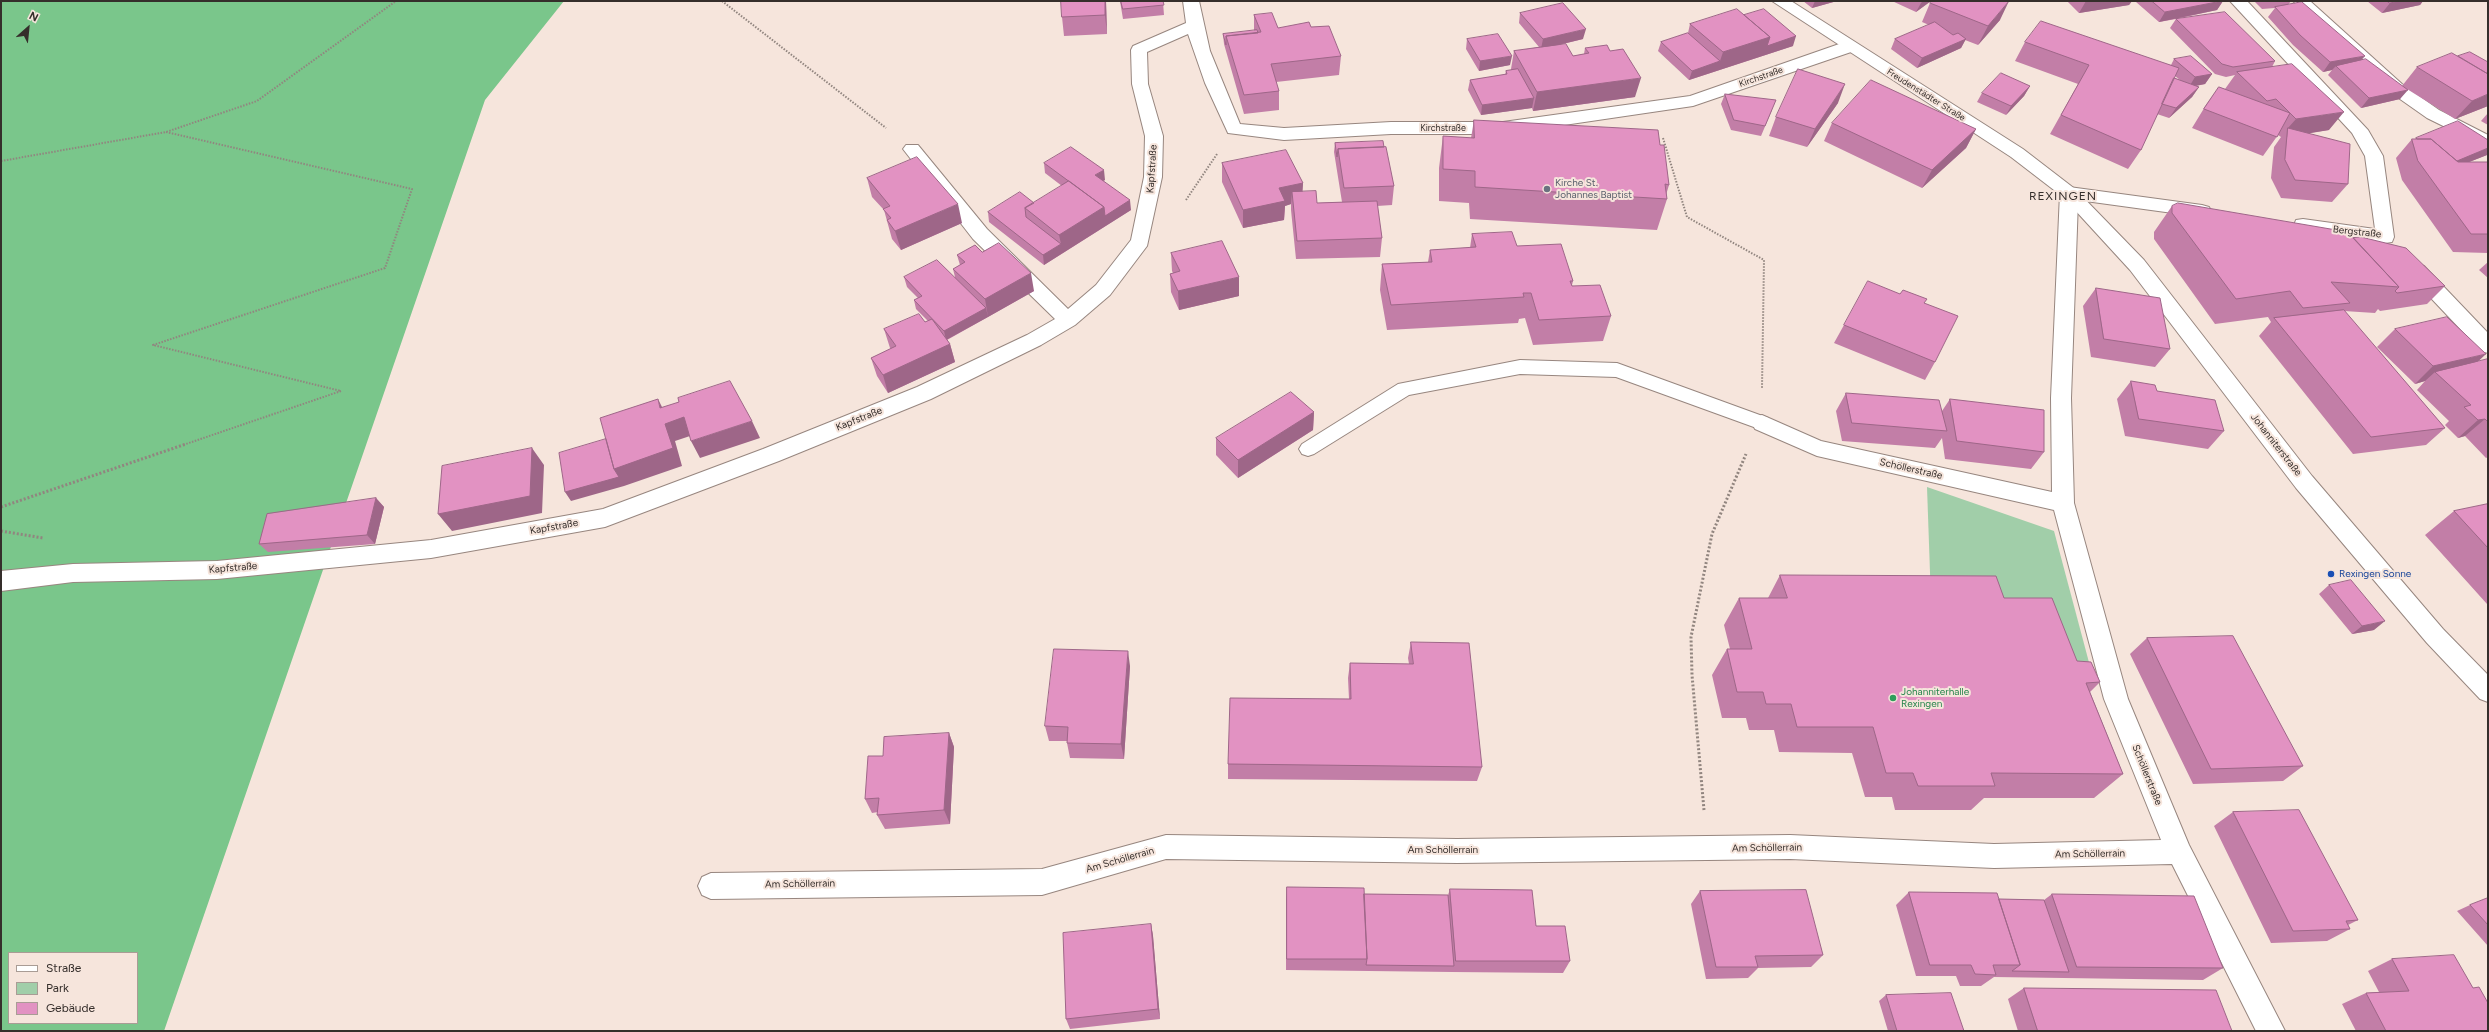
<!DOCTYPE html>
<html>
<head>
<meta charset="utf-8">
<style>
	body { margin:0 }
	#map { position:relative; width:2489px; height:1032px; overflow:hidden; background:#f6e5dc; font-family:Figtree,sans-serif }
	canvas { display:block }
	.frame { position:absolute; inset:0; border:2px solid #352e2b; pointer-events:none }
	.legend { position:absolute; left:8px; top:952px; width:130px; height:72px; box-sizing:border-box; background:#f6e5dc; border:1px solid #a99c95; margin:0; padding:5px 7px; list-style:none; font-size:12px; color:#352e2b }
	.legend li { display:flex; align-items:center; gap:8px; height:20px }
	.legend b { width:20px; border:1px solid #a99c95 }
	.north { position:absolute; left:8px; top:8px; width:40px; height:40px; -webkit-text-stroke:3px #f6e5dc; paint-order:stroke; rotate:27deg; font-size:11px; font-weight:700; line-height:16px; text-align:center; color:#352e2b }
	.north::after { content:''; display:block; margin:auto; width:14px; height:18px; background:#352e2b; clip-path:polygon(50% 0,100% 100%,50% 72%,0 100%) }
</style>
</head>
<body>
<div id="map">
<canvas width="2489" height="1032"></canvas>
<div class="frame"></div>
<ul class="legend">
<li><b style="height:5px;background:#fff"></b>Straße</li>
<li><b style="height:11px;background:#a1cea9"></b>Park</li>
<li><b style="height:11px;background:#e292c2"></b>Gebäude</li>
</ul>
<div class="north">N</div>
</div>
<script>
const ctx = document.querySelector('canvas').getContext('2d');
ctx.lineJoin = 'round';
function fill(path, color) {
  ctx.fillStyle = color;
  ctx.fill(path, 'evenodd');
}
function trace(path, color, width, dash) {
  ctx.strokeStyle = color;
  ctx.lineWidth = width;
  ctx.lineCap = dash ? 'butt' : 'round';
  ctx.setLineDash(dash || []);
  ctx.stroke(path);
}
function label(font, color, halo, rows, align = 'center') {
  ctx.font = font + ' Figtree,sans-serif';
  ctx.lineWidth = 4;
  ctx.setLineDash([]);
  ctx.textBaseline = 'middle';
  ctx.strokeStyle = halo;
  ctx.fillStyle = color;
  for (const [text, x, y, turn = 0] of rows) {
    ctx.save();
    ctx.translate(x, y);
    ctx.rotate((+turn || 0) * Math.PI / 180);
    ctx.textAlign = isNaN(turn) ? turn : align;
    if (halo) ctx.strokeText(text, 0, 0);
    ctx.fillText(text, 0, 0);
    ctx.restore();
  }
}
const green = new Path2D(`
	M1927,487L2054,531L2095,685L1931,601Z`);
const forest = new Path2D(`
	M1,1H564L485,100L164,1031H1ZM9,953H137V1023H9Z`);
const pathFar1 = new Path2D(`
	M722,1L886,128
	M166,132L412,189L385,268L153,345L341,391L183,445
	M1663,138L1687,217L1764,260L1762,388
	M1,161L166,132L257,101L396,1
	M1186,200L1217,154`);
const path = new Path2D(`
	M1,507L186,444
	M1,531L43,538
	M1704,810L1692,675L1691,637L1712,534L1746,454`);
const lane = new Path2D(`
	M1520,360L1617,363L1768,418L1771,423L1768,428L1762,430L1616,377L1520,374L1409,395L1314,454L1308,456L1302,454L1299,449L1302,444L1398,384Z`);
const street = new Path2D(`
	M1183,1H1199L1210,51L1240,124L1284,128L1391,122H1503L1690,96L1842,43H1854L1856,47L1854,51L1693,106L1503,134H1391L1284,140L1228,133L1205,83L1188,34L1147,52L1148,84L1163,136L1162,177L1147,246L1110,295L1075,325L1041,345L931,399L779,461L605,527L431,558L217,579L73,582L1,591V571L73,564L217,561L431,540L603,509L763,449L917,387L1027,335L1055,319L973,239L903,149L906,145H918L987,229L1068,309L1096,285L1131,240L1144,177L1145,136L1132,84L1131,50L1133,46L1186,23Z
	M2230,1H2247L2368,130L2383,156L2394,237L2392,242L2385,243L2296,230L2294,225L2296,220L2303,219L2375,229L2365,156L2352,133Z
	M2293,1H2310L2402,84L2439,110L2488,135V148L2427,118L2390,92Z
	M2069,187L2202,205L2209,207L2211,211L2209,215L2202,217L2078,200L2071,398L2074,503L2128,699L2189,845L2285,1031H2256L2172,864L1994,868L1790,859L1457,863L1166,859L1042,895L711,899L702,895L698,886L702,877L711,873L1042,869L1166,835L1457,839L1790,835L1994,844L2161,840L2104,699L2054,510L1817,456L1755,429L1752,423L1755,417L1762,415L1821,441L2052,492L2051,398L2060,193L2063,189Z
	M2417,264L2424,266L2488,333V353L2481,351L2410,276L2407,271L2410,266Z`);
const secondary = new Path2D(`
	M1772,1H1791L2023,149L2075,189L2144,260L2312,476L2443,629L2488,675V702L2480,699L2427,643L2296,488L2130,270L2063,197L2011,157Z`);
const wall = new Path2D(`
	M1061,1H1106L1107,34L1064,36L1062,17Z
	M1120,1H1177L1163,2L1164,15L1123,19Z
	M1803,1H1837L1812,8Z
	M1892,1H1931L1916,12Z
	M2067,1H2132L2129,5L2079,13Z
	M2137,1H2223L2217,10L2176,19L2275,61L2272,67L2329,130L2309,133L2348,184L2332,202L2281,198L2271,178L2274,147L2281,137L2278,135L2263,156L2192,128L2206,105L2219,87L2225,89L2235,75L2226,77L2215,74L2170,28L2176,19L2159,22L2136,2Z
	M2254,1H2291L2288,5L2361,60L2402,86L2417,67L2488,106L2455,119L2407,89L2400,99L2361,108L2328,75L2332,70L2323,72L2293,45L2268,17L2275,8L2262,9Z
	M2367,1H2423L2420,5L2382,13Z
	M1930,3L2000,20L1978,45L1965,40L1961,48L1917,68L1891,49L1895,39L1929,25L1922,22Z
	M1520,13L1583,39L1559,45L1573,56L1584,54L1585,48L1635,97L1533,111L1532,108L1481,115L1468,90L1470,80L1505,75L1506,71L1511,70V69L1514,51L1539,47L1519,23Z
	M1254,15L1278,28L1311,27L1341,56L1339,75L1276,82L1279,91V110L1244,114L1224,44L1223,34L1254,31Z
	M1744,15L1793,46L1689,80L1658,51L1661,42L1688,33L1690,24Z
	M1467,39L1510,65L1479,71L1466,49Z
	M2025,42L2171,65L2174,59L2212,74L2205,84L2196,86L2199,87L2192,97L2169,118L2157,114L2141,150L2128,169L2050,134L2078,84L2015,61ZM2175,76L2180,80L2174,78Z
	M2030,86L2024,96L2006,115L1977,102L1982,93Z
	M1725,94L1772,110L1761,136L1731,130L1721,104Z
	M1838,103L1807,147L1769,136L1776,117Z
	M2488,113V125L2481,121Z
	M1474,120L1660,145L1669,185L1666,195L1667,199L1657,230L1470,219L1469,203L1439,201V168L1443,136L1471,138Z
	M1832,123L1976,129L1966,148L1922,188L1824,141Z
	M2416,138L2487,155L2469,162H2488V253L2453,252L2402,180L2396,158L2412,139H2415Z
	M1335,143L1384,147L1394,186L1392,205L1377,206L1382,238L1380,257L1296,259L1291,210V204L1285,206L1284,220L1243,228L1222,182V163L1303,183L1302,191L1317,203L1342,202L1334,152Z
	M1044,163L1105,180L1103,181L1131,210L1044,265L989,222L988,212L1034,203L1062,186L1045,173Z
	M867,178L962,223L901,250L892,239L884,210L872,197Z
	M2172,206L2353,238L2445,286L2427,304L2380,311L2378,309L2375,313L2344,311L2445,428L2426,445L2353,454L2259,336L2271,322L2268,317L2215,324L2154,239V232Z
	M1472,234L1517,246L1573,281L1572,285V286L1611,316L1603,341L1533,345L1525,318L1519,319L1518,323L1387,330L1380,290L1382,264L1428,262L1430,250L1470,248Z
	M982,252L1034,291L947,340L950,344L955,362L888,393L877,376L871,358L891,349L890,348L884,329L925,322L928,321L916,309L914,300L918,298L907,287L904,277H955L953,269L960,265L957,255Z
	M1171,253L1239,296L1179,310L1171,292L1170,274L1173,273L1172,271Z
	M2488,262V278L2479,270Z
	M2096,288L2170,349L2155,367L2091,357L2083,306Z
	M1900,294L1924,303L1935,362L1925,380L1834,343L1844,325Z
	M2395,329L2478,362L2488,359V457L2486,458L2465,436L2458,438L2445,425L2449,421L2417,390L2425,381L2415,384L2377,347Z
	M2131,381L2157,391L2224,431L2208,449L2125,436L2117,399Z
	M1846,393L1942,411L1950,399L2044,452L2031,469L1945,459L1942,438L1935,448L1842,441L1836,411Z
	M1314,412L1313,430L1238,478L1216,455V438Z
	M376,498L384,507L375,544L268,552L259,544Z
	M2488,504V604H2487L2425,535L2454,511Z
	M1780,575L2004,598L2077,661L2100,682L2090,692L2123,774L2094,798H1984L1971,810H1895L1892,797H1865L1852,753L1779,752L1774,730H1749L1746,718H1722L1712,675L1727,649H1730L1724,625L1739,598H1768Z
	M2329,585L2374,630L2352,634L2319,594Z
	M2147,638L2303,766L2283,781L2193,784L2130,654Z
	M1411,642L1482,767L1477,781L1228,779V764L1349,699L1348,678L1350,663L1409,664L1408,658Z
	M1130,666L1124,759L1070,758L1067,743V741H1049L1045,726Z
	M949,733L954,747L950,824L885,829L877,815L878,812L872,813L865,799L883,756Z
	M2233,812L2358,920L2348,925L2350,929L2327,941L2271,943L2214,826Z
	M1287,887L1364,894L1448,895L1450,889L1536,926L1570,961L1563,973L1452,972L1286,970V900Z
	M1700,891L1823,955L1811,967L1758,968L1748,978L1706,979L1691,904Z
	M1909,892L1999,899L2044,900L2052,894L2223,968L2203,980L1994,977L1981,986H1960L1956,976H1916L1896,905Z
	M2488,898V946L2457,911L2470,905Z
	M1151,924L1153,936L1160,1019L1070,1029L1066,1019Z
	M2392,959L2473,988L2488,1031H2356L2342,1004L2366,993L2379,992L2368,971Z
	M2024,988L2232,1031H2018L2008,999Z
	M1886,995L1964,1031H1888L1879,1001Z`);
const shadedWall = new Path2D(`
	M1105,1H1106L1107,34L1105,15Z
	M1815,1H1837L1812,8Z
	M1923,1H1931L1916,12L1921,3Z
	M2009,1L2000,20L1978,45L1988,26Z
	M2086,1H2132L2129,5L2079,13Z
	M2223,1L2217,10L2159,22L2165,12Z
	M2400,1H2423L2420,5L2382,13L2390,3Z
	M1586,29L1583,39L1541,49L1543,39Z
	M1796,36L1793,46L1689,80L1692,71L1720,61L1723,52L1770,37Z
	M1966,39L1961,48L1917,68L1922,58Z
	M1512,56L1510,65L1479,71L1480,61Z
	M2365,56L2357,65L2336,66L2332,70L2323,72L2330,62Z
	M2212,74L2205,84L2189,87L2195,77Z
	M1641,78L1635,97L1533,111L1537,92Z
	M1845,84L1838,103L1807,147L1815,129Z
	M2030,86L2024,96L2006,115L2011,106Z
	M2199,87L2192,97L2169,118L2176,108Z
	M2408,90L2400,99L2361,108L2369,98Z
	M2488,94V106L2455,119L2472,101Z
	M1534,98L1532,108L1481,115L1482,105Z
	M2344,112L2329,130L2287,137L2288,128L2296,119Z
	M1976,129L1966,148L1922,188L1932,170Z
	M2488,148V153L2487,155L2444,172L2452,162Z
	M1104,170L1105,180L1096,185L1095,175Z
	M1303,183L1302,202L1292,192L1291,204L1285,206L1284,220L1243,228V210L1279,188Z
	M1130,200L1131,210L1044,265L1043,255L1061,244L1059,235L1104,207Z
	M958,204L962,223L901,250L895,231Z
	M1031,273L1034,291L988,317L985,299Z
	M1239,277V296L1179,310L1178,291Z
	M986,308L988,317L946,340L944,331Z
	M950,344L955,362L888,393L883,375Z
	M2486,354L2467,372H2435L2425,381L2415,384L2433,366Z
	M658,399L667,417H684L693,435L675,441L682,466L624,486L571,501L565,492L614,469L660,408Z
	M1314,412L1313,430L1238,478V460Z
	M2485,419L2465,436L2458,438L2478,420Z
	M752,421L760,438L700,458L691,441Z
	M532,448L544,465L542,513L452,531L438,514Z
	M376,498L384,507L375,544L367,535Z
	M2385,621L2374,630L2352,634L2362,626Z
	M1128,651L1130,666L1124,759L1121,744Z
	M949,733L954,747L950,824L944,810Z
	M1151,924L1153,936L1160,1019L1158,1009Z`);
const building = new Path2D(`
	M1061,1H1105V15L1062,17Z
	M1121,1H1163L1164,5L1123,9Z
	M1932,1H2009L1988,26L1930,3Z
	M2152,1H2222L2165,12Z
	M2387,1H2400L2390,3Z
	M2302,2L2365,56L2330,62L2300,35L2275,7Z
	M1563,3L1586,29L1543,39L1520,13Z
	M1737,9L1770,37L1723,52L1690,24Z
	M1764,9L1796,36L1767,46L1770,37L1744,15Z
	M2225,12L2275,61L2233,67L2222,64L2176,19Z
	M1272,13L1278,28L1309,22L1311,27L1329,26L1341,56L1271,64L1279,91L1244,95L1226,36L1261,32L1254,15Z
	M2041,21L2179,68L2141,150L2061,115L2089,65L2025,42Z
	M1935,22L1953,35L1958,33L1966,39L1922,58L1895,39Z
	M1257,30L1258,33L1226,36V45L1223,34Z
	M1688,33L1720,61L1692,71L1661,42Z
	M1498,34L1512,56L1480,61L1467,39Z
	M1566,44L1573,56L1589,53L1585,48L1607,45L1610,51L1623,49L1641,78L1537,92L1514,51Z
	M2470,52L2488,62V74L2458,56Z
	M2452,53L2488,74V94L2472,101L2417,67Z
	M2191,56L2212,74L2195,77L2174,59Z
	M2366,59L2408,90L2369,98L2336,66Z
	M2292,64L2344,112L2296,119L2276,99L2267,101L2237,72Z
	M1518,69L1534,98L1482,105L1470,80L1507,74L1506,71Z
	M1798,69L1845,84L1815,129L1776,117Z
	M2001,73L2030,86L2011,106L1982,93Z
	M2174,78L2199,87L2176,108L2162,104Z
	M1871,80L1976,129L1932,170L1832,123Z
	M2219,87L2290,113L2277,137L2204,109Z
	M1725,94L1776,100L1765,126L1734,120Z
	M1474,120L1658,130L1660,145H1664L1669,185L1665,184L1667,199L1475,187V171L1443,169V136L1474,138Z
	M2458,121L2488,140V148L2457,161L2431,139H2417L2416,138Z
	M2288,128L2350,144L2348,184L2295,180L2285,160Z
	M2412,139H2431L2458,162H2488V234H2471L2418,161Z
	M1383,141L1384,147L1338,149L1337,157L1335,143Z
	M1071,147L1104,170L1095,175L1130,200L1105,216L1104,207L1044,163Z
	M1386,147L1394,186L1344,188L1338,149Z
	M1286,150L1303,183L1279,188L1285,201L1243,210L1222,163Z
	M917,157L958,204L895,231L887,220L891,218L883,209L890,206L867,178Z
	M1069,181L1104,207L1059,235L1025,208Z
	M1316,191L1317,203L1377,201L1382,238L1297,241L1292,192Z
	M1020,192L1034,203L1025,208L1026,217L1061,244L1043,255L988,212Z
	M2178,203L2348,232L2399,287L2331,282L2350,303L2303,308L2290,291L2236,299L2172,213V206Z
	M1512,232L1517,246L1561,244L1573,281H1570L1572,286L1600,285L1611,316L1539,320L1531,293H1523L1524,297L1391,305L1382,264L1432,262L1430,250L1476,247L1472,234Z
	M2361,237L2406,248L2445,286L2397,293L2395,291L2399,287L2353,238Z
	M1222,241L1239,277L1178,291L1170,274L1180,271L1171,253Z
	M999,243L1031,273L985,299L953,269L965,262L957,255L975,245L982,252Z
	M937,260L986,308L944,331L914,300L922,296L904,277Z
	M1868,281L1900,294L1903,290L1927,299L1924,303L1958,316L1935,362L1844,325Z
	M2096,288L2160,298L2170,349L2104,339Z
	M2344,310L2445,428L2371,437L2274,318Z
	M919,314L925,322L932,319L950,344L883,375L871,358L896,346L884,329Z
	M2447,317L2486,354L2433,366L2395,329Z
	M2488,359V422L2485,419L2478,420L2464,407L2471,405L2435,372Z
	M730,381L752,421L691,441L684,417L665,424L673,448L614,469L600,418L658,399L660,408L679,402L678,398Z
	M2131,381L2155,385L2157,391L2215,400L2224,431L2139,419Z
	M1291,392L1314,412L1238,460L1216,438Z
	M1846,393L1939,400L1947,431L1852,423Z
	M1950,399L2044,410V452L1957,441Z
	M606,439L614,469L619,477L565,492L559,453Z
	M532,448L530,496L438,514L442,466Z
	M376,498L367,535L259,544L267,514Z
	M2488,504V548L2454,511Z
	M1780,575L1996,576L2004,598H2052L2077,661L2091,662L2100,682L2086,683L2123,774L1991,773L1995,786H1918L1913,773H1886L1873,727H1797L1791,704H1766L1763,692H1737L1727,649H1752L1739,598H1787Z
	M2351,580L2385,621L2362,626L2329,585Z
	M2233,636L2303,766L2211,769L2147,638Z
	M1411,642L1469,643L1482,767L1228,764L1230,698L1351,699L1350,663L1413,664Z
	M1054,649L1128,651L1121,744L1067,743L1068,727L1045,726Z
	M949,733L944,810L877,815L879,798L865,799L868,756H883L884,737Z
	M2299,810L2358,920L2346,921L2350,929L2293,931L2233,812Z
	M1287,887L1364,888L1367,959H1287Z
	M1450,889L1532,890L1536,926H1565L1570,961H1456Z
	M1806,890L1823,955L1755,956L1758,967H1716L1700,891Z
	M1909,892L1997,893L2020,965H1993L1996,975L1975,974L1971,965H1930Z
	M1364,894L1448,895L1454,966L1366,965L1367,959Z
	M2052,894L2194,896L2223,968L2077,967Z
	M2488,898V925L2470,905Z
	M1999,899L2044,900L2069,972L2012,971L2020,965Z
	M1151,924L1158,1009L1066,1019L1063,933Z
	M2454,955L2473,988L2479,987L2488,1003V1031H2386L2366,993L2409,991L2392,959Z
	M2024,988L2216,990L2232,1031H2038Z
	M1951,993L1964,1031H1897L1886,995Z`);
const markers = [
	[1547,189,4,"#6b7280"],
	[2331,574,4,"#1a4fb4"],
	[1893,698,4,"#2e9e5b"]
];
const farStreetnames = [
	["Kirchstraße",1761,77,-19],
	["Freudenstädter Straße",1926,95,32],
	["Kirchstraße",1443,128]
];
const streetNames = [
	["Kapfstraße",1152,169,-86],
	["Bergstraße",2357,232,6],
	["Kapfstraße",859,419,-22],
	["Johanniterstraße",2276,445,52],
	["Schöllerstraße",1911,469,13],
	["Kapfstraße",554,527,-10],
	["Kapfstraße",233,568,-5],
	["Schöllerstraße",2147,775,68],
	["Am Schöllerrain",1767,848,-1],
	["Am Schöllerrain",1443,850],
	["Am Schöllerrain",2090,854,-1],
	["Am Schöllerrain",1120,860,-16],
	["Am Schöllerrain",800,884,-1]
];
const worshipNames = [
	["Kirche St.",1555,183],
	["Johannes Baptist",1555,195]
];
const transitNames = [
	["Rexingen Sonne",2339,574]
];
const leisureNames = [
	["Johanniterhalle",1901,692],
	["Rexingen",1901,704]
];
const quarterNames = [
	["REXINGEN",2063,196]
];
fill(green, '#a1cea9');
fill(forest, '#7ac68b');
trace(lane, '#97867f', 2);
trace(street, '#97867f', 2);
trace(secondary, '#97867f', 2);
trace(pathFar1, '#91857f', 2, [1.5, 1.5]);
trace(path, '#91857f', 3, [2, 2]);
fill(lane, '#fff');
fill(street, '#fff');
fill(secondary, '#fff');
fill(wall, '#c27ea7');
fill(shadedWall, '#9e6688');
fill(building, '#e292c2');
trace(building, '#9e6688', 1);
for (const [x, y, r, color] of markers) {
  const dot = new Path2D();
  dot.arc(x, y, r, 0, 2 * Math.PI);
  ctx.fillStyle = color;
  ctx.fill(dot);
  trace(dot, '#f6e5dc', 1.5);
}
label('9px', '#352e2b', '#f6e5dc', farStreetnames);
label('10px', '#352e2b', '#f6e5dc', streetNames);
label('10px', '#5b616d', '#f6e5dc', worshipNames, 'left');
label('10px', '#164399', '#f6e5dc', transitNames, 'left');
label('10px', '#27864d', '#f6e5dc', leisureNames, 'left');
ctx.letterSpacing = '1px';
label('12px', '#352e2b', '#f6e5dc', quarterNames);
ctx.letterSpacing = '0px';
</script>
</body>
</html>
